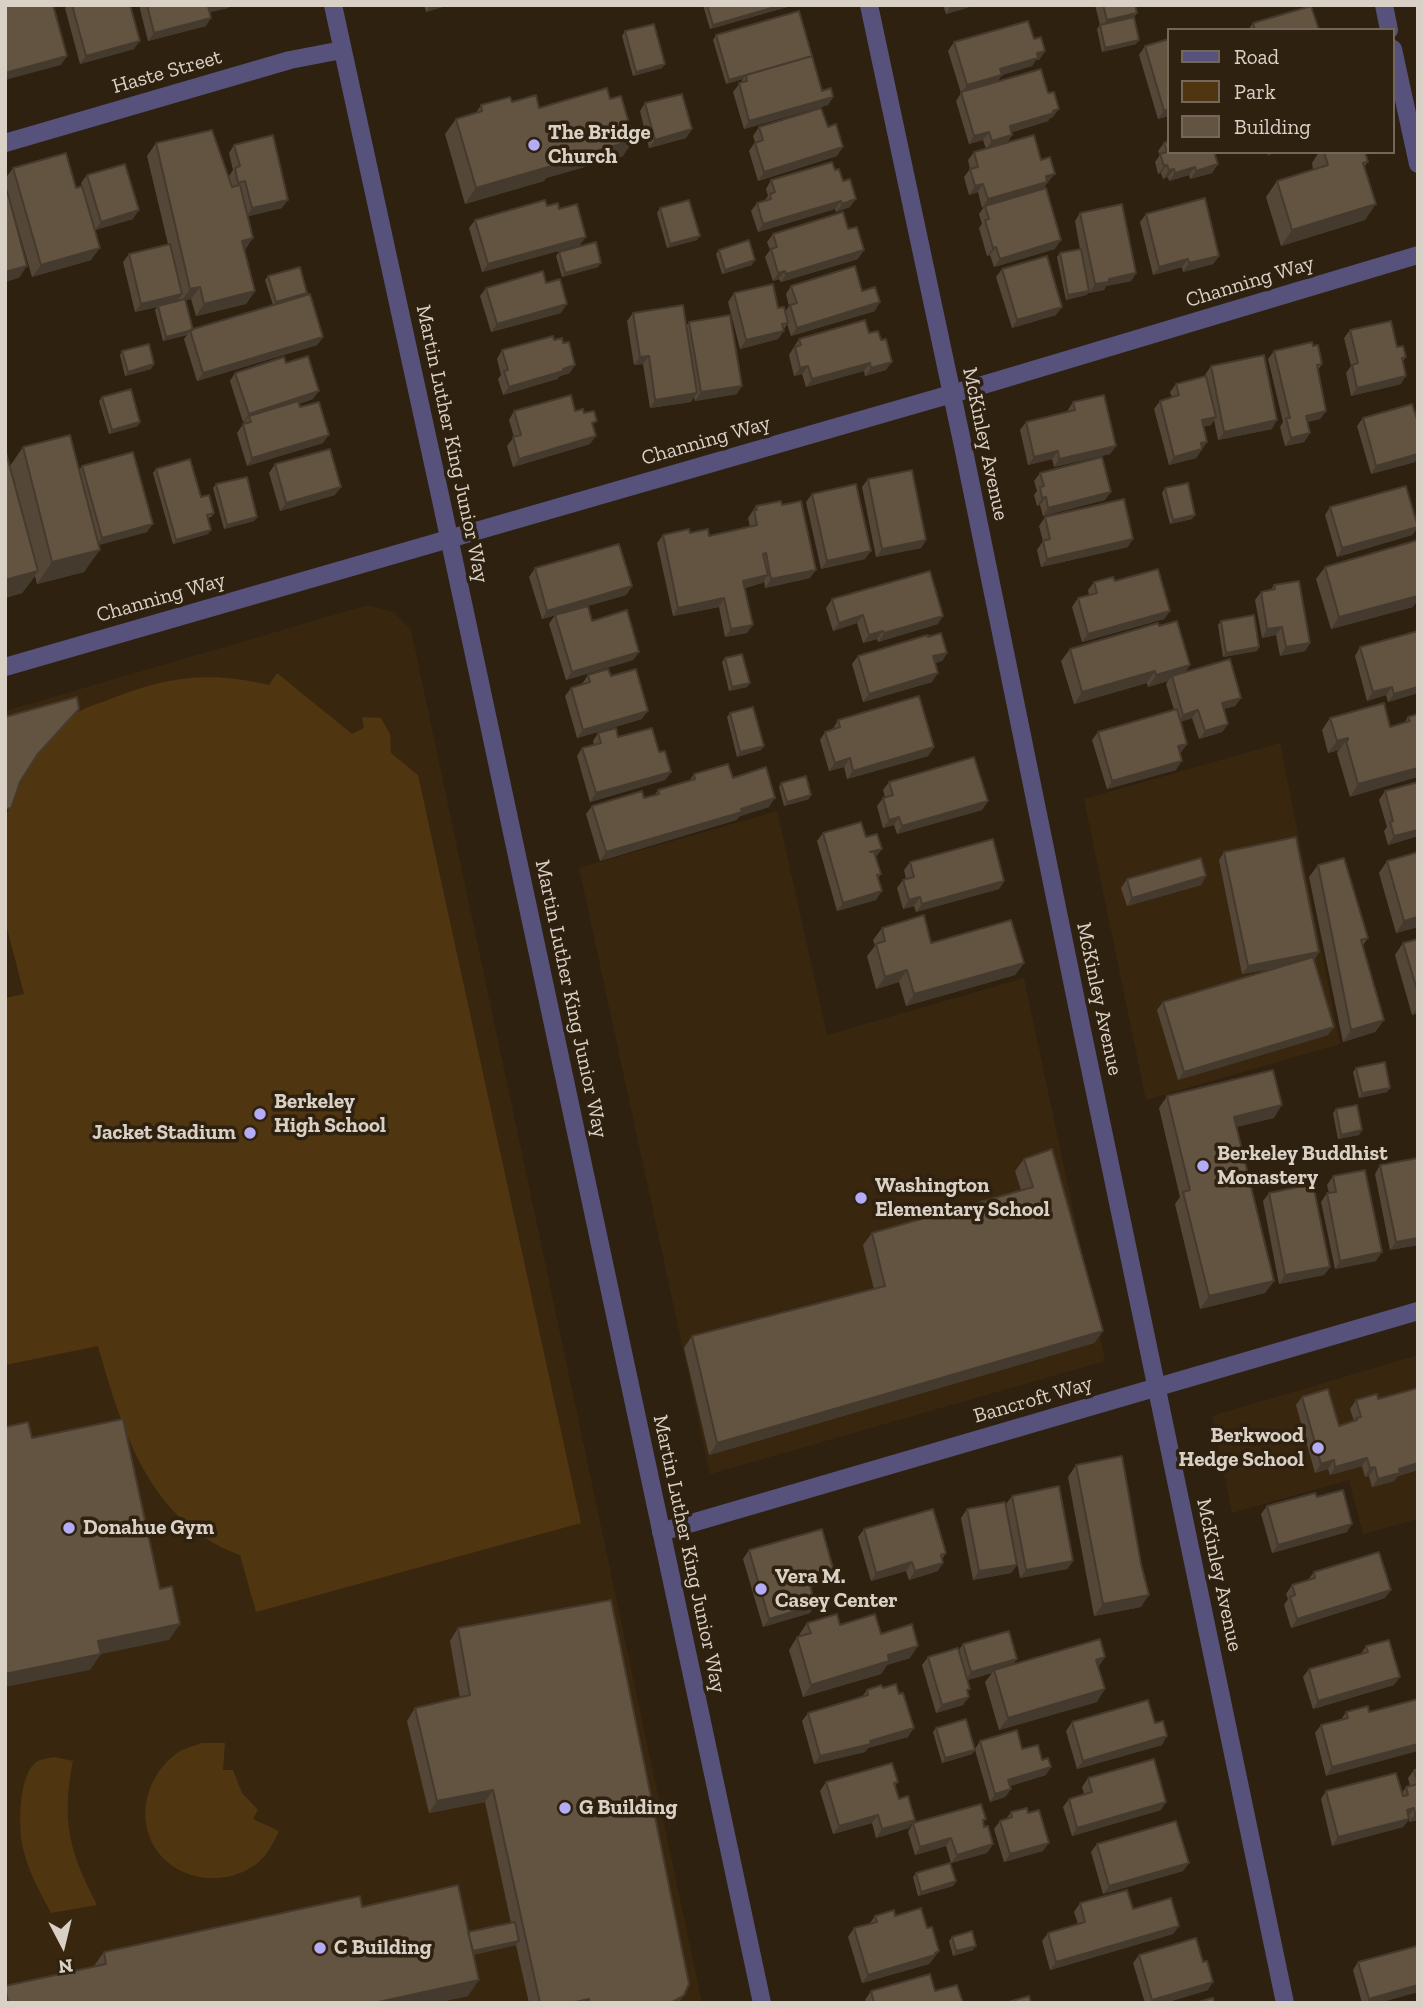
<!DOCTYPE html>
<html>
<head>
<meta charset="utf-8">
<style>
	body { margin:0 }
	#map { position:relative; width:1423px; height:2008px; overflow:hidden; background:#2f2110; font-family:"Zilla Slab",serif }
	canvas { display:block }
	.frame { position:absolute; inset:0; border:7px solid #dad1c6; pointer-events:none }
	.legend { position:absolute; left:1167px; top:28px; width:228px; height:126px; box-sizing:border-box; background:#2f2110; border:2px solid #736759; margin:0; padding:9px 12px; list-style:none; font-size:21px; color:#dad1c6 }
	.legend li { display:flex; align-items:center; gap:14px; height:35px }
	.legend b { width:35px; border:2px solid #736759 }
	.north { position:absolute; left:28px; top:1910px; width:70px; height:70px; -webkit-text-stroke:5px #2f2110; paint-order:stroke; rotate:173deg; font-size:19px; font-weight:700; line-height:28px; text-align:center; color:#dad1c6 }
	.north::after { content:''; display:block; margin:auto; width:24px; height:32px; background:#dad1c6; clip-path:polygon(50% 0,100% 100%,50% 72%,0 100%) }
</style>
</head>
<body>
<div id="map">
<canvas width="1423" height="2008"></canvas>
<div class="frame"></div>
<ul class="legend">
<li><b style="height:9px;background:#57527c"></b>Road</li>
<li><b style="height:19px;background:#503511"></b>Park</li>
<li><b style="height:19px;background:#635341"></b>Building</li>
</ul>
<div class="north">N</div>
</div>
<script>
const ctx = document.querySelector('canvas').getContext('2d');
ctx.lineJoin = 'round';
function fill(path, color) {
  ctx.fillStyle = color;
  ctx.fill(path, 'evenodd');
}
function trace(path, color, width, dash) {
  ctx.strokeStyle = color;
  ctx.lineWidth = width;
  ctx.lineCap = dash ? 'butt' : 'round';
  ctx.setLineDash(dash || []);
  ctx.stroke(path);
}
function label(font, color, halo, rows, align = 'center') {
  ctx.font = font + ' "Zilla Slab",serif';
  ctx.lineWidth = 7;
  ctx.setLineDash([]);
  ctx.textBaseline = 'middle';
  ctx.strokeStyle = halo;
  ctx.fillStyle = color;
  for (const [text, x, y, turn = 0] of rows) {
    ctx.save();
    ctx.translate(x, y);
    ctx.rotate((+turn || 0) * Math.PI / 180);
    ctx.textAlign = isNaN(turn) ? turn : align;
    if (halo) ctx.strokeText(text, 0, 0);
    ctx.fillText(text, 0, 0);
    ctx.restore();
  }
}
const built = new Path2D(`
	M368,605L393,612L411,630L702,2003H5V711Z
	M1280,743L1340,1044L1146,1100L1084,799Z
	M777,811L827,1035L1024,978L1105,1361L710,1474L579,868Z
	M1418,1355V1519L1363,1534L1349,1480L1232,1513L1212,1416Z`);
const green = new Path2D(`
	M277,673L352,734L364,728L362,717L381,718L390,734L391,753L418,775L581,1523L256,1612L240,1555C149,1522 122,1430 98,1346L5,1365V998L24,994L5,920V813L8,812C19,781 49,729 78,712C88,706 101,703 113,698C168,676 211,671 269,685Z
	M202,1743H225L223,1770H233L242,1793L258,1810L253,1819L279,1831C272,1846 265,1860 250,1868C219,1887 175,1879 155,1848C135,1815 148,1774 177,1753C184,1748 194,1746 202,1743Z
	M54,1757L73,1761C61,1820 69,1852 97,1905L51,1913C40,1892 28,1871 23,1848C18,1828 18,1772 38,1761C42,1759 49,1758 54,1757Z`);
const minor = new Path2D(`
	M869,5L963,446L1082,1030L1285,2003
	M1384,5L1389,30
	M1393,49L1418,164
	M5,667L993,382L1418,255
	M661,1532L1418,1311`);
const tertiary = new Path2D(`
	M333,5L441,500L762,2003
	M5,143L290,60L342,50`);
const wall = new Path2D(`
	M67,5H130L134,49L80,64L65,8Z
	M139,5H230L228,8L210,12L206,26L148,41Z
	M424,5H449L426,12Z
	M703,5H794L710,29Z
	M943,5H976L946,14Z
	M1095,5H1135L1137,13L1134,17L1136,44L1102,52L1097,29L1100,25Z
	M1253,23L1319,30H1248Z
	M625,31L665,64L662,68L633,76L622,36Z
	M716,35L822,91L833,97L828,105L744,129L733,92L743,79L726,84L713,40Z
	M954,42L1045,51L1039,60H1036L1032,66L1002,75L997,82L1053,117L1050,118L1048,121L1012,132V135L1007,143L1049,182L1047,183L1043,189L1055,249L994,267L990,255L987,256L979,228L982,224L979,214L984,207L982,208L978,192L969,195L964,177L970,169L968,160L974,152L986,149L983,140L969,144L956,101L961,93L948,51Z
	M1145,46L1169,116L1158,119L1139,55Z
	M645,103L692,129L686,138L649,148L640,111Z
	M481,105L539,108L623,156L546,178L544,181L465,204L445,134L456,119L476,113Z
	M759,127H828L837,156L758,181L749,151L755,142L753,136Z
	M156,143L230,182L229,176L233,170L229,153L234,145L282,208L248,216L245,250L255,291L246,304L196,316L191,299L185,300L193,329L273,305L265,280L268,276L305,296L323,337L317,345L197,381L184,339L187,335L163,341L155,310L157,307L135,312L123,262L129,254L168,244L147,156Z
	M1164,143L1215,153L1218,164L1212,173L1190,179L1189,175L1169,181L1168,177L1163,179L1161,173L1158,174L1155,162L1160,155L1158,151Z
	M1319,152H1324L1368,162L1364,167L1365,220L1281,246L1266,197L1277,181L1313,170L1312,163Z
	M13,168L76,188L82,186L81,183L87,175L133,219L95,230L91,260L32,277L5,183V179Z
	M835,170L850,207L836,212L835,209L758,232L751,211L757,203L764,201L768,196L766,189L771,180Z
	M547,206L559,209L580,245L482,272L469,228L475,220Z
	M660,208L697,240L667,248L657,213Z
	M1080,213L1136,273L1131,281L1106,286L1104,290L1089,293V292L1086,295L1066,300L1057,257L1060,253L1080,249L1075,221Z
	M1146,214L1219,256L1213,264L1183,272L1182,267L1153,275L1140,222Z
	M848,229L858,259L781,282L779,279L773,281L765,257L770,250L767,242L773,234Z
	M719,250L752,265L722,274L716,254Z
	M559,252L598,267L562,277L556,256Z
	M1002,269L1056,315L1012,328L996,277Z
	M546,283L561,313L491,332L480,296L486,288Z
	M791,286L862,291L875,311L791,336L787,324L778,339L740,349L728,302L734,293L778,308L785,312L789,306L786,294Z
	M633,313L686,326L689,322L737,394L695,401L694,397L691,402L650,408L643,364L634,365L627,321Z
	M1350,330L1397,347L1406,357L1403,361L1401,384L1351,396L1346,373L1351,366L1344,338Z
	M869,333L886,370L865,376L864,371L806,387L802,374L794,376L789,355L799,339Z
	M554,340L570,373L560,376L557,379L503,395L498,379L501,375L497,359L502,350Z
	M1313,346L1322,364L1318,370L1326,411L1320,419L1307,422L1310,433L1304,442L1285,446L1280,427L1283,422L1268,359L1274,351Z
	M122,351L154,364L151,369L125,376L120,355Z
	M286,363L313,399L299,404L323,443L247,466L237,433L245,421L243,422L230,381L235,373Z
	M1211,366L1272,429L1218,440L1214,420L1211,425L1203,427L1207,442L1196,458L1169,465L1154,409L1160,401L1172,397L1170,392L1176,384L1205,376V375Z
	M102,397L138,426L109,434L99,401Z
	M1073,402L1116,446L1110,454L1054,467L1052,459L1028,465L1020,430L1026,422L1068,412V410Z
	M514,411H575L584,413L593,426L590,444L513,467L507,446L514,437L509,420Z
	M1363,418L1415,462L1371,474L1357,426Z
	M23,447L79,470L82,466L147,532L98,545L84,572L37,584L35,576L22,593L5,598V449L10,466Z
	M275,464L335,495L280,511L269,473Z
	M156,469L201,497L214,513L211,517L208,518V534L173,544L153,473Z
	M1040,473L1105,500L1043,516L1040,505L1037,506L1034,495L1037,491L1034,481Z
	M868,479L926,540L921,548L876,557L862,487Z
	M216,484L257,517L254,521L224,529L213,488Z
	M1165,488L1195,515L1192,519L1170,524L1162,493Z
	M812,494L865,559L821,569L806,502Z
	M782,505L810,578L765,588L764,581L762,583L745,588L747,633L725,637L719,607L673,616L657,543L663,535L690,533L709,536L750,527L748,518L756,506Z
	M1330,507L1418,527L1412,535L1337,557L1325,515Z
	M1045,517L1128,547L1041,567L1037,550L1043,541L1039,526Z
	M1325,567L1413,607L1331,629L1316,579Z
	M535,568L632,586L626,595L542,619L529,577Z
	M1115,581L1170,611L1164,619L1082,642L1072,607L1078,598L1089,595L1088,590L1094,582Z
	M1274,585L1310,643L1305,651L1280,656L1276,635L1262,638L1255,600L1261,592L1271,589Z
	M832,599L938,624L878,642L877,639L863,643L857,623L833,631L826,608Z
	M555,615L592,621L639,652L633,660L566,680L549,624Z
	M1221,621L1259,647L1257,651L1223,657L1218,625Z
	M1159,626L1190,665L1185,672L1241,698L1235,706L1223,709L1228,724L1222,732L1199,739L1192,718L1180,722L1187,744L1181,752L1179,753L1176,770L1107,789L1092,740L1098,732L1174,710L1166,684L1168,681L1148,687L1147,683L1074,704L1061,661L1070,649Z
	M928,637L947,653L942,661L935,663L932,682L863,702L852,664L858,656Z
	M1360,647L1418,693L1388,702L1386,695L1367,701L1355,656Z
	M725,658L750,683L747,687L729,691L722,662Z
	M588,675L642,719L577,738L565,696L571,688L582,684Z
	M730,713L761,750L737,757L727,717Z
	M1418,714L1350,797L1337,753L1339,750L1328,753L1322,730L1330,718L1390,727L1404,723L1408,717Z
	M838,720L934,747L928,756L847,779L844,767L829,771L820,740L825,732L833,729Z
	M598,733L618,737L659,752L671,772L665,780L590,802L577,756L582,748L594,745L593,741Z
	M694,774L733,778L769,807L740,816L736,820L600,861L586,814L592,806L644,798L654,796L658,790L689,781Z
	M889,782L988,801L982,810L897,834L894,825L883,828L877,806L883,798L885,797L883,790Z
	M781,783L809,799L784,806L779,787Z
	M1385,791L1418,836L1388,845L1384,831L1387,827L1379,800Z
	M823,833L866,837L876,857L881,874L878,878L876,900L837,911L817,841Z
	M1224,852L1319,952L1314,960L1328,1035L1178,1080L1157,1010L1163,1002L1281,967L1242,974L1219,860Z
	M1387,861L1418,927L1396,933L1379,873Z
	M910,862L1004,881L999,889L916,912L914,906L903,909L897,888L903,880L906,879L904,870Z
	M1318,865L1368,938L1363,945L1384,1020L1375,1032L1343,1042L1309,877Z
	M1206,876L1201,885L1127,906L1121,888L1127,879Z
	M882,928L931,943L1024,963L1015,975L906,1006L899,982L876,989L867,956L875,946L873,940Z
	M1418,939V1013L1412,1015L1395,955L1403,943Z
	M1356,1068L1390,1088L1387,1092L1359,1098L1353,1072Z
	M1167,1096L1274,1118L1236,1127L1274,1281L1265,1293L1200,1309L1175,1204L1180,1197L1159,1108Z
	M1336,1109L1362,1130L1359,1135L1338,1139L1333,1113Z
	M1418,1158V1245L1390,1250L1375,1174L1380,1165Z
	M1024,1159L1103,1331L1094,1343L709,1455L684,1348L692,1336L874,1289L863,1245L872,1233L1021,1190L1015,1171Z
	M1333,1176L1376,1261L1335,1269L1321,1202L1327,1193H1329L1327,1185Z
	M1269,1193L1330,1267L1324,1275L1279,1284L1263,1201Z
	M1418,1388V1470L1398,1476L1394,1481L1372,1487L1369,1476L1365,1477L1362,1466L1330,1475L1328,1469L1315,1473L1296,1405L1302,1397L1339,1426L1354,1421L1350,1409L1356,1400L1378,1399Z
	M1076,1465L1141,1607L1094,1616L1068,1477Z
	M1012,1496L1073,1561L1067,1569L1020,1578L1006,1504Z
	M1317,1497L1347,1532L1272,1553L1261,1514L1267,1506Z
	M967,1509L1017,1565L1011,1573L973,1580L961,1518Z
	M864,1529L946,1553L942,1559L938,1571L909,1580L906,1571L871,1581L858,1537Z
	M749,1550L827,1576L819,1578L814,1586L810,1587L815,1605L810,1613L763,1627L743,1559Z
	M1314,1572L1385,1598L1291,1628L1284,1605L1288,1599L1286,1594L1292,1585L1308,1580Z
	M807,1623L840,1625L881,1634L910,1658L887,1665L881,1674L803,1697L789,1650L797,1637H800L799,1635Z
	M458,1628L684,1995L678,2003H529L516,1945L473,1955L468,1996L435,2003H5V1989L94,1966L104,1952L362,1907L468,1932L511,1923L485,1802L429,1813L407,1721L415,1708L460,1698L450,1641Z
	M963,1644L1017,1659L1013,1664L1105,1657L1098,1667L1097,1702L999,1730L985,1682L992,1673L967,1680L968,1693L963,1705L936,1713L922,1665L928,1657L959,1650Z
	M1366,1646L1394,1685L1313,1709L1303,1677L1309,1669L1361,1654Z
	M867,1690L908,1737L868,1748L865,1752L814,1764L802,1721L808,1713L862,1697Z
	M1418,1699L1326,1776L1315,1733L1321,1725L1341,1720L1346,1712H1369Z
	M1072,1722L1162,1745L1077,1769L1066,1731Z
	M936,1728L975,1749L980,1741L1022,1749L1046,1775L1010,1786L1011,1789L1005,1797L990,1802L975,1750L972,1754L942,1763L933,1732Z
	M1418,1769V1820L1409,1822V1819L1403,1827L1332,1846L1321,1799L1326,1791L1402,1793L1406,1787L1410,1786L1408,1778L1414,1770Z
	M1088,1778L1161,1810L1072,1836L1063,1807L1069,1799L1084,1794L1082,1787Z
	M826,1782H898L895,1786L909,1828L876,1838L872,1823L833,1834L820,1791Z
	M1011,1812L1028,1813L1043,1851L1004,1862L994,1829L1000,1821L1006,1819Z
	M913,1823H983L984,1827L993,1844L987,1853L951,1863L946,1846L915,1855L908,1832Z
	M1097,1844L1189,1863L1183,1871L1103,1894L1091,1852Z
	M916,1873L956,1881L953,1886L918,1896L913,1877Z
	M1080,1903L1133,1909L1179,1926L1173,1934L1050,1970L1042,1941L1048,1933L1078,1924L1074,1912Z
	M875,1916H895L927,1928L939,1951L929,1964L862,1983L848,1937L854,1928L870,1923Z
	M952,1937L973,1950L953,1956L949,1941Z
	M1139,1955L1203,1962L1208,1990L1165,2003H1145L1133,1963Z
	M1358,1962L1418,1992L1378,2003H1362L1353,1970Z
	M871,1991H935L963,2003H866L865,2000Z`);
const shadedWall = new Path2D(`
	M210,5H230L228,8L202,14L208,6Z
	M431,5H449L426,12Z
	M782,5H794L710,29L713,25Z
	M954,5H976L946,14L951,6Z
	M1137,13L1131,21L1101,28L1107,20Z
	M211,18L206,26L148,41L154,33Z
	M1139,40L1136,44L1102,52L1105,48Z
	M140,41L134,49L80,64L86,56Z
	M1045,51L1039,60H1036L1032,66L1002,75L996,83L961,93L967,85L1000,69L1037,53Z
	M67,56L61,65L5,80V73Z
	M665,64L662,68L633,76L636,72Z
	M746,75L743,79L726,84L729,80Z
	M833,97L828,105L744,129L749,121Z
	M1059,109L1053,117L1050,118L1048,121L1004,135L1010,126Z
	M1169,109V116L1158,119L1164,111Z
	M692,129L686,138L649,148L655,140Z
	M989,132L983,140L969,144L974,136Z
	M1012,135L1007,143L986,149L992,141Z
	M634,140L623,156L546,178L544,181L465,204L476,188L554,163Z
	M843,147L837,156L758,181L764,172Z
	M1269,152H1278L1267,156Z
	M1218,164L1212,173L1190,179L1196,171Z
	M1167,165L1161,173L1158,174L1164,166Z
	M1195,167L1189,175L1169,181L1175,173Z
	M1174,169L1168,177L1163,179L1169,170Z
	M1055,174L1041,190L982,208L988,199Z
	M983,184L978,192L969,195L975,186Z
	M856,199L850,207L836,212L842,204Z
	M288,200L282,208L246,217L252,208Z
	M841,201L835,209L758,232L763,224Z
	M1376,204L1365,220L1281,246L1292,230Z
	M139,210L133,219L95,230L101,222Z
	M700,236L697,240L667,248L670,244Z
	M586,237L580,245L482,272L488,264Z
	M253,238L245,250L242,241Z
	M1061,240L1055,249L994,267L1000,259Z
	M996,247L990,255L987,256L993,248Z
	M100,248L91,260L32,277L41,265Z
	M864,250L858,259L781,282L786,274Z
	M1219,256L1213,264L1183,272L1189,263Z
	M1188,259L1182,267L1153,275L1159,267Z
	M755,260L752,265L722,274L725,270Z
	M601,263L598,267L562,277L565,273Z
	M27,266L19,278L5,282V272Z
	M785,271L779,279L773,281L778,273Z
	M1136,273L1131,281L1106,286L1104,290L1089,293L1095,284L1109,279Z
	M200,287L191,299L182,301L190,289Z
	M255,291L246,304L196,316L204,304Z
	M1089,291L1086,295L1066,300L1068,295Z
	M307,293L304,297L273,306L276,302Z
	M182,294L176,302L135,312L141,304Z
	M880,302L875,311L791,336L797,328Z
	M567,304L561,313L491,332L497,324Z
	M1062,307L1056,315L1012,328L1017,320Z
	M190,331L187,335L163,341L166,337Z
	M784,331L778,339L740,349L746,340Z
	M323,337L317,345L197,381L203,373Z
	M649,356L643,364L634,365L640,357Z
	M892,362L886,370L865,376L871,368Z
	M870,363L864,371L806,387L812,379Z
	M154,364L151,369L125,376L128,372Z
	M575,365L570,373L560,376L557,379L503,395L509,387Z
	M808,366L802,374L794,376L800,368Z
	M1406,376L1401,384L1351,396L1357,388Z
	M742,386L737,394L695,401L701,392Z
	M319,391L313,399L250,420L249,416L245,421L243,422L249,414Z
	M697,393L691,402L650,408L655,400Z
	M1326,411L1320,419L1300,424L1306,416Z
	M1216,417L1211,425L1196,428L1202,420Z
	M1277,420L1272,429L1218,440L1224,432Z
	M140,422L138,426L109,434L112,430Z
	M1310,433L1304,442L1285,446L1291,438Z
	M329,435L323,443L247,466L252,458Z
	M596,436L590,444L513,467L519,459Z
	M1207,442L1196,458L1169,465L1174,457L1201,443Z
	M1116,446L1110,454L1054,467L1059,459Z
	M1058,451L1052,459L1028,465L1034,457Z
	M1418,454V457L1415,462L1371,474L1376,466Z
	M341,487L335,495L280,511L286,503Z
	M1111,492L1105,500L1043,516L1048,508Z
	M1046,497L1040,505L1037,506L1042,498Z
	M1195,515L1192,519L1170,524L1173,520Z
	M257,517L254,521L224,529L227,525Z
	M153,524L147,532L96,546L102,538Z
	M1418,527L1412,535L1337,557L1342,548Z
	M211,530L208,534L173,544L176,540Z
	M1133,539L1128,547L1041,567L1047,559Z
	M926,540L921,548L876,557L882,549Z
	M100,550L84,572L37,584L52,562Z
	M871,551L865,559L821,569L827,561Z
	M816,570L810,578L765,588L771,579Z
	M38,571L22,593L5,598V580Z
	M768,575L762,583L737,589L743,581Z
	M632,586L626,595L542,619L547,611Z
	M1418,596V600L1413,607L1331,629L1339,617Z
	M724,598L719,607L673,616L678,608Z
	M1170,611L1164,619L1082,642L1088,634Z
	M863,615L857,623L833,631L839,623Z
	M943,616L938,624L878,642L884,633Z
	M753,625L747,633L725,637L731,629Z
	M1282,627L1276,635L1262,638L1267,629Z
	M883,631L877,639L863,643L869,635Z
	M1310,643L1305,651L1280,656L1286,647Z
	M1259,647L1257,651L1223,657L1226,653Z
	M639,652L633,660L566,680L572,672Z
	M947,653L942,661L927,665L933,656Z
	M1190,665L1181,677L1172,676L1168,681L1148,687L1156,675Z
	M1155,671L1147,683L1074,704L1082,692Z
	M938,673L932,682L863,702L869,694Z
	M750,683L747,687L729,691L732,687Z
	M1392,687L1386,695L1367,701L1373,692Z
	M1418,687V693L1388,702L1394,694Z
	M1241,698L1235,706L1216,711L1222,703Z
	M1198,710L1192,718L1177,723L1183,715Z
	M648,711L642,719L577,738L583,730Z
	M1228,724L1222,732L1199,739L1205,731Z
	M1348,738L1339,750L1328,753L1337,741Z
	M1187,744L1181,752L1172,754L1178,746Z
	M764,746L761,750L737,757L740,752Z
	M934,747L928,756L847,779L853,771Z
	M850,758L844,767L829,771L835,763Z
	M1182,761L1176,770L1107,789L1112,781Z
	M1418,768V777L1350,797L1358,784Z
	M671,772L665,780L590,802L596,793Z
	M811,795L809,799L784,806L787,802Z
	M775,798L769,807L740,816L736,820L600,861L606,852Z
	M988,801L982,810L897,834L902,826Z
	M899,817L894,825L883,828L889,820Z
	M1418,830V836L1388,845L1394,836Z
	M882,849L876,857L870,852Z
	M1206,876L1201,885L1127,906L1132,898Z
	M1004,881L999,889L916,912L922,904Z
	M882,891L876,900L837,911L843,903Z
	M920,897L914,906L903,909L909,900Z
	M1418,917V927L1396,933L1404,921Z
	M1319,952L1314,960L1242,974L1248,966Z
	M1024,963L1015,975L906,1006L914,994Z
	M907,970L899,982L876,989L885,977Z
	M1418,1007V1013L1412,1015Z
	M1384,1020L1375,1032L1343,1042L1351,1030Z
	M1334,1027L1328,1035L1178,1080L1184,1072Z
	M1390,1088L1387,1092L1359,1098L1362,1093Z
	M1282,1105L1274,1118L1225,1129L1234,1117Z
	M1362,1130L1359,1135L1338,1139L1341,1135Z
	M1418,1238V1245L1390,1250L1396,1242Z
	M1382,1252L1376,1261L1335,1269L1340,1261Z
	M1330,1267L1324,1275L1279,1284L1285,1275Z
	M1274,1281L1265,1293L1200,1309L1209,1296Z
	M1103,1331L1094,1343L709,1455L717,1443Z
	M1367,1458L1362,1466L1330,1475L1335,1467Z
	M1334,1460L1328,1469L1315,1473L1321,1464Z
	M1418,1463V1470L1398,1476L1394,1481L1372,1487L1378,1479L1399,1469Z
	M1375,1467L1369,1476L1365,1477L1370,1468Z
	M1352,1524L1347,1532L1272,1553L1278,1545Z
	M1073,1561L1067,1569L1020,1578L1026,1570Z
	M912,1562L906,1571L871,1581L876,1573Z
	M943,1563L938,1571L909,1580L915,1571Z
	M1017,1565L1011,1573L973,1580L979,1571Z
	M833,1568L827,1576L819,1578L814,1586L803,1589L809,1581L819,1572Z
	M1391,1590L1385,1598L1291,1628L1297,1619Z
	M1149,1595L1141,1607L1094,1616L1103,1604Z
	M815,1605L810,1613L763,1627L769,1619Z
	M180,1624L169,1640L101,1654L90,1670L5,1687V1674L98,1641Z
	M918,1646L910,1658L887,1665L881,1674L803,1697L811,1685L888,1655Z
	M1105,1657L1097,1669L1096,1660Z
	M1017,1659L1011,1667L994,1670L992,1673L965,1681L971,1672Z
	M1400,1677L1394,1685L1313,1709L1318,1701Z
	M1105,1689L1097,1702L999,1730L1008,1718Z
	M969,1697L963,1705L936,1713L942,1705Z
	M914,1728L908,1737L868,1748L865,1752L814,1764L820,1756Z
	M1167,1736L1162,1745L1077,1769L1083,1761Z
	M1418,1744V1751L1326,1776L1332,1767Z
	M975,1750L972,1754L942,1763L945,1758Z
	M1051,1767L1046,1775L1002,1788L1008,1780Z
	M1011,1789L1005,1797L990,1802L995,1794Z
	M493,1790L485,1802L429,1813L437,1801Z
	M1166,1802L1161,1810L1072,1836L1077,1828Z
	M1414,1808L1408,1817L1407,1810Z
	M1418,1813V1820L1409,1822L1415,1814Z
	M878,1815L872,1823L833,1834L839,1826Z
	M1409,1819L1403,1827L1332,1846L1338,1837Z
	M915,1820L909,1828L876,1838L882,1829Z
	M951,1838L946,1846L915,1855L920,1847Z
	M1049,1843L1043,1851L1004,1862L1010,1854Z
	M993,1844L987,1853L951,1863L957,1855Z
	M1189,1863L1183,1871L1103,1894L1109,1886Z
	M956,1881L953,1886L918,1896L921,1892Z
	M1179,1926L1173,1934L1050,1970L1056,1962Z
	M519,1941L516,1945L460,1958L463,1954Z
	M976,1946L973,1950L953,1956L956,1951Z
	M939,1951L929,1964L862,1983L868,1975Z
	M479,1980L468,1996L435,2003H374Z
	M1213,1982L1208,1990L1165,2003H1150L1152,2000Z
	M1418,1985V1992L1378,2003H1366L1369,1999Z
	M684,1995L678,2003H666Z
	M589,1999L586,2003H571Z`);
const building = new Path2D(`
	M5,5H53L67,56L5,73Z
	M72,5H130L140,41L86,56Z
	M147,5H210L208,6L211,18L154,33Z
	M707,5H782L713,25Z
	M1103,5H1135L1137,13L1107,20Z
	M1311,6L1319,30H1255L1253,23Z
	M799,11L812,56L729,80L716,35Z
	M1134,17L1139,40L1105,48L1100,25Z
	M1028,21L1034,39L1041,37L1045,51L1037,53L1038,58L1000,69L1002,75L967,85L954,42Z
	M654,24L665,64L636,72L625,31Z
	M1169,39V109L1164,111L1145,46Z
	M812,56L822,91L831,88L833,97L749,121L739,83L747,81L746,75Z
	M1041,69L1048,93L1054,92L1059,109L1053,111L1054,113L1010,126L1012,135L992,141L989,132L974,136L961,92Z
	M607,88L610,99L621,96L634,140L554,163L555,165L476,188L456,119L482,111L481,105L510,97L512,102L536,95L539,108Z
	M682,94L692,129L655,140L645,103Z
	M821,108L828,127L836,124L843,147L764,172L755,143L763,140L759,127Z
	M212,130L232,187L240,185L253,238L242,241L255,291L204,304L200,287L190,289L156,143Z
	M273,135L288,200L252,208L245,181L238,183L235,168L240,166L234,145Z
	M1034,135L1041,160L1050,157L1055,174L1046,176L1047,182L988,199L983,184L975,186L970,169L978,167L974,152Z
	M1169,141V152H1214L1218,164L1196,171L1195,167L1175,173L1174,169L1169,170L1167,165L1164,166L1160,154L1167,152L1164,143Z
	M1324,152H1365L1368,162L1363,163L1376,204L1292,230L1277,181L1328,165Z
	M66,153L76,188L82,186L100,248L41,265L13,168Z
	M832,162L835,170L839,169L843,181L850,179L856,199L842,204L841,201L763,224L757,203L771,199L770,194L775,192L771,180Z
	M125,164L139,210L101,222L87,175Z
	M1046,188L1061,240L1000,259L996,247L993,248L985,220L989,219L985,206Z
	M8,194L27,266L5,272V195Z
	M1205,198L1219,256L1189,263L1188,259L1159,267L1146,214Z
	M545,200L547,206L558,203L559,209L577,204L586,237L488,264L475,220Z
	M689,200L700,236L670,244L660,208Z
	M1122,204L1136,273L1109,279V282L1095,284L1080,213Z
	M843,212L848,229L857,227L864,250L786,274L785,271L778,273L771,249L777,247L773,234Z
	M749,240L755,260L725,270L719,250Z
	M596,242L601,263L565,273L559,252Z
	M170,244L182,294L141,304L129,254Z
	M1081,249L1089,291L1068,295L1060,253Z
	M1047,256L1062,307L1017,320L1002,269Z
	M855,266L862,291L875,287L880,302L797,328L790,305L797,303L791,286Z
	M300,267L307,293L276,302L268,276Z
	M543,271L546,283L560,279L567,304L497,324L486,288Z
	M773,284L778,308L784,307L788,323L782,324L784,331L746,340L734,293Z
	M310,294L323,337L203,373L190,330Z
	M185,299L193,330L166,337L158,306Z
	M683,305L697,393L655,400L649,356L640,357L633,313Z
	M730,315L742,386L701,392L689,322Z
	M865,320L869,333L878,331L881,340L886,339L892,362L871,368L870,363L812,379L808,366L800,368L795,347L801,345L799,339Z
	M1391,321L1397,347L1403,346L1406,357L1402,358L1406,376L1357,388L1352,365L1358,363L1350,330Z
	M553,336L554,340L562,338L563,343L569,342L575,365L563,369V371L509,387L504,371L508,370L502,350Z
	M1312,342L1313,346L1318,345L1322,364L1317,365L1326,411L1306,416L1310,433L1291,438L1286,418H1290L1274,351Z
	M149,344L154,364L128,372L122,351Z
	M1264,355L1277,420L1224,432L1211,366Z
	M308,356L319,391L249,414L235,373L284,357L286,363Z
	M1206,376L1216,417L1202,420L1207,442L1201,443L1202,449L1174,457L1160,401L1179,395L1176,384Z
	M131,389L140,422L112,430L102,397Z
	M571,395L575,411L583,409L584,413L594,411L597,421L592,423L596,436L519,459L513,437L521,435L514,411Z
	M1104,395L1116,446L1059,459L1058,451L1034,457L1026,422L1075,410L1073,402Z
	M298,401L300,407L319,402L329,435L252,458L243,424L251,422L249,416Z
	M1412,404L1418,422V454L1376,466L1363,418Z
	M70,435L100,550L52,562L23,447Z
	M5,449L38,571L5,580Z
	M330,449L341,487L286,503L275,464Z
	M133,452L153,524L102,538L82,466Z
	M1102,457L1111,492L1048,508L1046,497L1042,498L1040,487L1044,486L1040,473Z
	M190,459L201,497L209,495L214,513L207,515L211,530L176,540L156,469Z
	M912,470L926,540L882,549L868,479Z
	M247,477L257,517L227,525L216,484Z
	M1188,483L1195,515L1173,520L1165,488Z
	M856,484L871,551L827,561L812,494Z
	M1406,486L1418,527L1342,548L1330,507Z
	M1124,499L1133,539L1047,559L1043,541L1050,539L1045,517Z
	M781,501L782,505L801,501L816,570L771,579L766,553L763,554L768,575L743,581L753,625L731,629L724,598L678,608L663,535L689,529L690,533L708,529L709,536L757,525L754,510H757L756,506Z
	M1418,540V596L1339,617L1325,567Z
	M619,544L632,586L547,611L535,568Z
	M1158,569L1170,611L1088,634L1078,598L1097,593L1094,582L1113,577L1115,581Z
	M930,571L943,616L884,633L883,631L869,635L863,615L839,623L832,599Z
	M1299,581L1310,643L1286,647L1282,627L1267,629L1261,592L1275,589L1274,585Z
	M588,606L592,621L627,610L639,652L572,672L555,615Z
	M1254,615L1259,647L1226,653L1221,621Z
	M1177,621L1190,665L1156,675L1155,671L1082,692L1070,649L1158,623L1159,626Z
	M1418,631V687L1394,694L1392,687L1373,692L1360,647Z
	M941,633L947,653L933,656L938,673L869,694L858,656L924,636L928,635V637Z
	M742,654L750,683L732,687L725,658Z
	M1230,659L1241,698L1222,703L1228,724L1205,731L1198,710L1183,715L1172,676Z
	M608,669L611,676L636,669L648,711L583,730L571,688L590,682L588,675Z
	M919,696L934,747L853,771L850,758L835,763L825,732L840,727L838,720Z
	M77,697L79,709L37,755L20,782L11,808L5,809V717Z
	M1384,703L1390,727L1410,721L1408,717L1418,714V768L1358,784L1346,741L1348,740V738L1337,741L1330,718Z
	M753,707L764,746L740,752L730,713Z
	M1177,709L1187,744L1178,746L1182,761L1112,781L1098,732Z
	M616,728L618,737L652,728L659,752L665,751L671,772L596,793L582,748L601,743L598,733Z
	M974,757L988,801L902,826L899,817L889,820L883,798L893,795L889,782Z
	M728,764L733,778L766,767L775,798L741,809L742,812L606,852L592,806L642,791L644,798L659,794L658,790L695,779L694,774Z
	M806,776L811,795L787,802L781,783Z
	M1418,782V830L1394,836L1390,822L1393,821L1385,791Z
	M861,822L866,837L877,834L882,849L870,852H874L881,874L877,875L882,891L843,903L823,833Z
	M1296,837L1319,952L1248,966L1224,852Z
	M993,839L1004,881L922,904L920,897L909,900L903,880L914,877L910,862Z
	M1418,852V917L1404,921L1387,861Z
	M1201,858L1206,876L1132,898L1127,879Z
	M1344,858L1368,938L1361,940L1384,1020L1351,1030L1318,865Z
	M924,915L931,943L1011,920L1024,963L914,994L907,970L885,977L876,944L885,941L882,928Z
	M1418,939V993L1403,943Z
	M1313,957L1334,1027L1184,1072L1163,1002Z
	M1385,1062L1390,1088L1362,1093L1356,1068Z
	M1273,1070L1282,1105L1234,1117L1274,1281L1209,1296L1183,1192L1190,1190L1167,1096Z
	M1357,1105L1362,1130L1341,1135L1336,1109Z
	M1052,1149L1103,1331L717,1443L692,1336L885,1286L872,1233L1033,1187L1024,1159Z
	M1418,1158V1238L1396,1242L1380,1165Z
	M1365,1170L1382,1252L1340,1261L1327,1193L1336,1192L1333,1176Z
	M1313,1184L1330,1267L1285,1275L1269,1193Z
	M1418,1388V1463L1399,1469L1400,1473L1378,1479L1375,1467L1370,1468L1367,1458L1335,1467L1334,1460L1321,1464L1302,1397L1328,1389L1339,1426L1357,1420L1356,1418L1361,1417L1356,1400L1377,1394L1378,1399Z
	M123,1419L160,1589L172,1586L180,1624L98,1641L101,1654L5,1674V1427L28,1422L32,1438Z
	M1122,1456L1141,1564L1149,1595L1103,1604L1076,1465Z
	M1059,1486L1073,1561L1026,1570L1012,1496Z
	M1343,1490L1352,1524L1278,1545L1267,1506L1315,1493L1317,1497Z
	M1005,1502L1017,1565L979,1571L967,1509Z
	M933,1509L946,1553L941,1555L943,1563L915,1571L912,1562L876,1573L864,1529Z
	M822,1529L833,1568L819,1572L820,1577L809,1581L815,1605L769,1619L749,1550Z
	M1379,1552L1391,1590L1297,1619L1290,1597L1295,1595L1292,1585L1315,1578L1314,1572Z
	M611,1600L689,1984L684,1995L672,2002L666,2003H590L589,1999L571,2003H540L493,1790L437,1801L415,1708L470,1695L458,1628Z
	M837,1614L840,1625L875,1614L881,1634L912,1624L918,1646L888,1655L889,1661L811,1685L797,1637L811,1633L807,1623Z
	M1009,1631L1017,1659L971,1672L963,1644Z
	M1100,1639L1105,1657L1096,1660L1105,1689L1008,1718L994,1670Z
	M1389,1640L1400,1677L1318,1701L1309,1669L1368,1652L1366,1646Z
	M958,1648L970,1689L967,1690L969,1697L942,1705L928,1657Z
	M896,1684L899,1694L903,1693L914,1728L870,1741L871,1744L820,1756L808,1713L868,1695L867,1690L881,1685L883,1688Z
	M1418,1699V1744L1332,1767L1321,1725L1348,1718L1346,1712L1368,1706L1369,1712Z
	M1148,1700L1155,1723L1163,1721L1167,1736L1083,1761L1072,1722Z
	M966,1719L975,1750L945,1758L936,1728Z
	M1017,1730L1022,1749L1038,1745L1042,1760L1048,1758L1051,1767L1008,1780L1011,1789L995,1794L980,1741Z
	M1154,1759L1166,1802L1077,1828L1069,1799L1092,1792L1088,1778Z
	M892,1763L898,1782L894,1783L899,1799L908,1796L915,1820L882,1829L878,1815L839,1826L826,1782Z
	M1418,1769V1813L1415,1814L1414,1808L1407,1810L1409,1819L1338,1837L1326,1791L1396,1773L1403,1796L1408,1795L1406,1787L1418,1784L1414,1770Z
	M981,1804L986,1819L983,1820L984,1827L988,1826L993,1844L957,1855L951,1838L920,1847L913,1823Z
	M1027,1808L1028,1813L1039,1810L1049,1843L1010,1854L1000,1821L1012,1817L1011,1812Z
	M1176,1821L1189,1863L1109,1886L1097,1844Z
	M950,1863L956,1881L921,1892L916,1873Z
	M458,1885L479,1980L374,2003H8L5,1986L106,1964L104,1952L360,1896L362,1907Z
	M1127,1890L1133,1909L1171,1898L1179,1926L1056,1962L1048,1933L1085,1922L1080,1903Z
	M921,1908L927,1928L932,1927L939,1951L935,1953V1955L868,1975L854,1928L877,1922L875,1916L894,1910L895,1916Z
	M515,1922L519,1941L473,1951L468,1932Z
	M972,1931L976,1946L956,1951L952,1937Z
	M1196,1938L1203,1962L1207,1961L1213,1982L1152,2000L1139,1955Z
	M1417,1946L1418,1950V1985L1369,1999L1358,1962Z
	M930,1974L935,1991L957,1985L963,2003H874L871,1991Z
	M1029,1996L1031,2003H1005Z
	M1213,1998L1214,2003H1195Z`);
const markers = [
	[534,145,7,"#b5acf8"],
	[260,1114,7,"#b5acf8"],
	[250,1133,7,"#b5acf8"],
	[1203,1166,7,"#b5acf8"],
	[861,1198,7,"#b5acf8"],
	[1318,1448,7,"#b5acf8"],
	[69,1528,7,"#b5acf8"],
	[761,1589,7,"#b5acf8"],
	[565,1808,7,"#b5acf8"],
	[320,1948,7,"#b5acf8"]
];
const streetNames = [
	["Haste Street",167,72,-16],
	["Channing Way",1250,282,-17],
	["Channing Way",706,441,-16],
	["Martin Luther King Junior Way",452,444,78],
	["McKinley Avenue",985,444,78],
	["Channing Way",161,598,-16],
	["Martin Luther King Junior Way",571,999,78],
	["McKinley Avenue",1099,999,78],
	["Bancroft Way",1033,1400,-16],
	["Martin Luther King Junior Way",689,1554,78],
	["McKinley Avenue",1219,1575,78]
];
const poiNames = [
	["The Bridge",548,133],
	["Church",548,157],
	["Berkeley",274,1102],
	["High School",274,1126],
	["Jacket Stadium",236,1133,"right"],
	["Berkeley Buddhist",1217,1154],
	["Monastery",1217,1178],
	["Washington",875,1186],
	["Elementary School",875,1210],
	["Berkwood",1304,1436,"right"],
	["Hedge School",1304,1460,"right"],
	["Donahue Gym",83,1528],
	["Vera M.",775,1577],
	["Casey Center",775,1601],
	["G Building",579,1808],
	["C Building",334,1948]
];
fill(built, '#39260f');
fill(green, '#503511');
trace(minor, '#57527c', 18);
trace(tertiary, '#57527c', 18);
fill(wall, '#554738');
fill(shadedWall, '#453a2e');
fill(building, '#635341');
trace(building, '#453a2e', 2);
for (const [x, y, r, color] of markers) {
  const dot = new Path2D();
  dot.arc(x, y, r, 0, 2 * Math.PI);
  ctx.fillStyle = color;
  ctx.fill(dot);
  trace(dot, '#2f2110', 2.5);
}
label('21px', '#dad1c6', '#2f2110', streetNames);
label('bold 21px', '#dad1c6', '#2f2110', poiNames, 'left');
</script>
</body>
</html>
